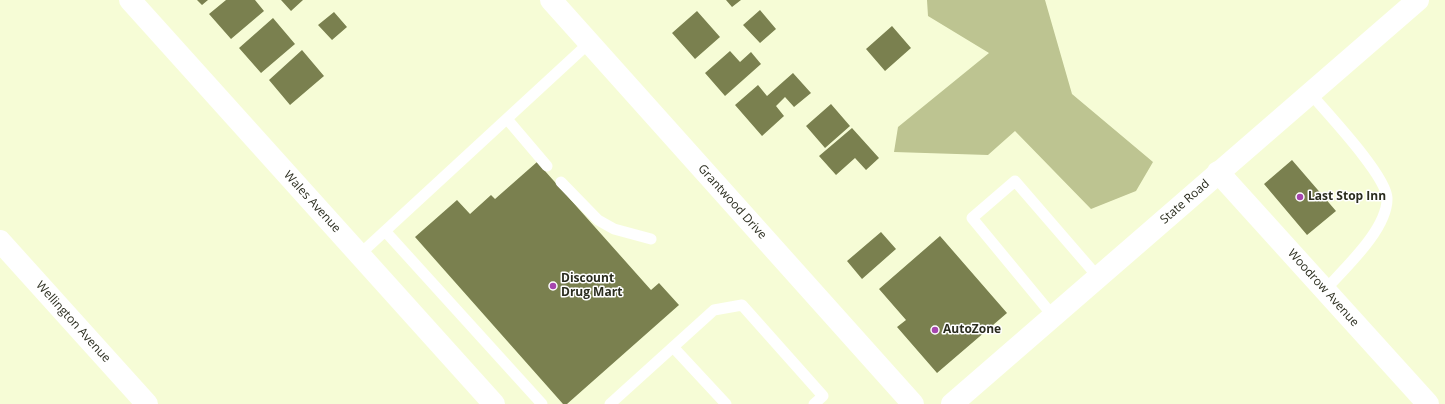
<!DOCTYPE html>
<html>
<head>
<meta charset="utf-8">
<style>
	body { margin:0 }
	canvas { display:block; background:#f6fcd6 }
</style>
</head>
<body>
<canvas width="1445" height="404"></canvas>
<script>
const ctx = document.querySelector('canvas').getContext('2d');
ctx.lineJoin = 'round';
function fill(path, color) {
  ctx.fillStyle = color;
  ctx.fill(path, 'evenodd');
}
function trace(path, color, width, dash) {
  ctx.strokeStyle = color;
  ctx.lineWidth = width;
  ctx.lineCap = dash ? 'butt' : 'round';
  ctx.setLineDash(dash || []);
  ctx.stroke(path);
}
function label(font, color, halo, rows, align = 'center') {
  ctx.font = font + ' "Open Sans",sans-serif';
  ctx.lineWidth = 3;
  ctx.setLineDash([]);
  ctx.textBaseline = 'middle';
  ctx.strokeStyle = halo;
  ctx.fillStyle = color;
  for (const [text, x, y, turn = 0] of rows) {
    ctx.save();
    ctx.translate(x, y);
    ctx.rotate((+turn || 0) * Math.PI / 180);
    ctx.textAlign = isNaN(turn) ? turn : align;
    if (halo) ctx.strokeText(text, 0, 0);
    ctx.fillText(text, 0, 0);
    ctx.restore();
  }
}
const forest = new Path2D(`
	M927,0H1045L1072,94L1153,162L1136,191L1091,209L1015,131L988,155L894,152L898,127L989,53L928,16Z`);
const building = new Path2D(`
	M197,0H208L202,5Z
	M226,0H255L264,11L231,39L209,14Z
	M281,0H303L291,11Z
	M726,0H741L732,7Z
	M760,10L776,29L760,43L743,25Z
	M697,11L720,37L695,59L672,33Z
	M334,12L347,27L332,40L318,25Z
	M273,18L295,44L261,73L239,48Z
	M892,26L911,48L885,71L866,49Z
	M302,50L324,76L290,105L269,80Z
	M730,51L740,62L751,52L761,64L725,96L705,73Z
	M793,73L811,93L794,107L785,97L776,106L784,116L762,136L735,105L758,85L767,96Z
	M831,104L850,126L825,148L806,126Z
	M852,128L879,158L866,170L855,158L836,175L819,156Z
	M1292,160L1336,211L1307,235L1264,184Z
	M537,162L651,290L659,283L679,305L567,404H563L415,237L457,200L470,214L491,195L495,199Z
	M881,232L896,249L862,279L847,261Z
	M940,236L1007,313L937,373L897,327L906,320L879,289Z`);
const lane = new Path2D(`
	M1310,93C1327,113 1386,175 1387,198C1388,229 1344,269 1325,290
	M507,119L547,166
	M561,182L598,220L614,229L651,239
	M385,231L542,404
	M359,255L589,43
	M1053,316L972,218L1015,181L1098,277
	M673,347L726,404
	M610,404L714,310L742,305L823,396L814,404`);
const street = new Path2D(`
	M130,0L494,404
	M1218,172L1428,404
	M0,241L147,404`);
const secondary = new Path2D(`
	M551,0L913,404
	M952,404L1418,0`);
const markers = [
	[1300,197,4,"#a646af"],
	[553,286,4,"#a646af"],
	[935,330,4,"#a646af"]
];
const poiNames = [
	["Last Stop Inn",1308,197],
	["Discount",561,279],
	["Drug Mart",561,293],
	["AutoZone",943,330]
];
const streetNames = [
	["Wales Avenue",312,202,48],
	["Grantwood Drive",732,202,48],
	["State Road",1185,202,-41],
	["Woodrow Avenue",1323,288,48],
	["Wellington Avenue",73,322,48]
];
fill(forest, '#bdc491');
fill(building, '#7a804f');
trace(lane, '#fff', 11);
trace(street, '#fff', 22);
trace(secondary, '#fff', 22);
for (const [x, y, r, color] of markers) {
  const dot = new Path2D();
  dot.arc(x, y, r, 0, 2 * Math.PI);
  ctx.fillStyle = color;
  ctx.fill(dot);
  trace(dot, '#fff', 1.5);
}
label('bold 12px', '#2b2d1f', '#fff', poiNames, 'left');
label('12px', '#2b2d1f', '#fff', streetNames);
</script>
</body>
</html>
